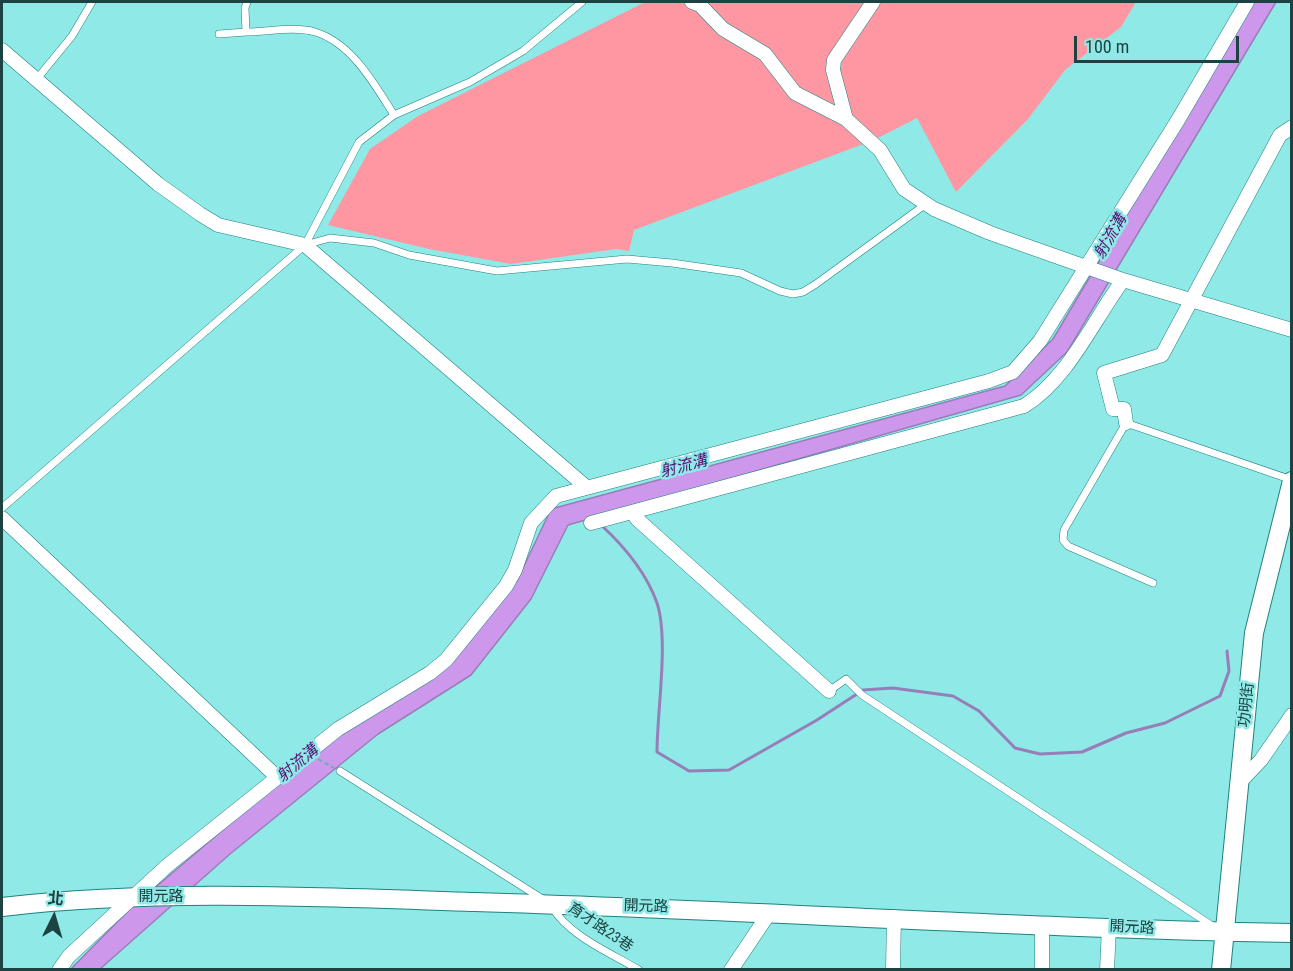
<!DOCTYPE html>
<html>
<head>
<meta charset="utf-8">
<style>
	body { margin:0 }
	#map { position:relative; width:1293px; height:971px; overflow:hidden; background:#8fe9e6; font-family:"Roboto Condensed","Noto Sans TC",sans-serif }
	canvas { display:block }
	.frame { position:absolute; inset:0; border:3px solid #1c4341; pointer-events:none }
	.north { position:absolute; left:24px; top:887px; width:60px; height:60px; -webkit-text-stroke:4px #8fe9e6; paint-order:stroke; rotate:5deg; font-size:16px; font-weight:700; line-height:24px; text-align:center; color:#1c4341 }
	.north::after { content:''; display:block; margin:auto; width:21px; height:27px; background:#1c4341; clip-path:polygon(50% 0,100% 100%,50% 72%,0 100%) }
	.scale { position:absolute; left:1074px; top:36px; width:165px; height:27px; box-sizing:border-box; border:3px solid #1c4341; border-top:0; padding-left:8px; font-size:18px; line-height:21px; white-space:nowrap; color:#1c4341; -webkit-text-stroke:4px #8fe9e6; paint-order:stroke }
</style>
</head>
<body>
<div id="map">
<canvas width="1293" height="971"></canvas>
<div class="frame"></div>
<div class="north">北</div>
<div class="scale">100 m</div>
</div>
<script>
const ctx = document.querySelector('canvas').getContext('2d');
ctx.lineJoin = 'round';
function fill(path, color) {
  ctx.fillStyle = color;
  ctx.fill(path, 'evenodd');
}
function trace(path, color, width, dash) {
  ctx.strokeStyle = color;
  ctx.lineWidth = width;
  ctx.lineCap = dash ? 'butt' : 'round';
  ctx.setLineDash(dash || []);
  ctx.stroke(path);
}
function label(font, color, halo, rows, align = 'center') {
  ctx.font = font + ' "Roboto Condensed","Noto Sans TC",sans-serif';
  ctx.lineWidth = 5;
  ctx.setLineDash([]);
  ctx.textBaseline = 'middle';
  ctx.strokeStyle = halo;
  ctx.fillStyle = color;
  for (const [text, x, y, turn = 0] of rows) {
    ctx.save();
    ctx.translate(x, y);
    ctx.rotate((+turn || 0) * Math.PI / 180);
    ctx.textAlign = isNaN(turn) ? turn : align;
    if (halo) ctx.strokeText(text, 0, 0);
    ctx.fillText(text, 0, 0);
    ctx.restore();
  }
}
const green = new Path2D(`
	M645,2H1136L1121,27L1065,70L1028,119L956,192L917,118L874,140L634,230L629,251L616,249L511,264L429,249L328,225L370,149L418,116Z`);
const water = new Path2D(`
	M1253,2H1276L1067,352L1021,395L568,525L531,599L471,675L378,734L230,854L100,969L70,970L131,908L310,756L358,721L438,672L517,581L551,509L1005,386L1053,339Z`);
const stream = new Path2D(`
	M601,525C625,547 646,572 657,603C669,640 657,711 657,752L689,771L729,770L817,720L863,690L893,688L953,696L979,711L1015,748L1040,754L1082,752L1126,733L1165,723L1220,696L1229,671L1227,651`);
const path = new Path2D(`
	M318,759L334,768`);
const lane = new Path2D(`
	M247,2L245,8L246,32C267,32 295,26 315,32C352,43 375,85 394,115
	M219,34L246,32
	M36,80L72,36L92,2
	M305,245L330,238L374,243L409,255L497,271L627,259L672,263L741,273L780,291L793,294L803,292L816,284L926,204
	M2,508L305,245L359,142L394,115L470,82L523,51L582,2
	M1153,583L1068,546L1063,540L1064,530L1126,423L1292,480
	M829,691L846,679L862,695L1214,927
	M340,771L544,900
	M552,907C569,936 611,953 639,970`);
const street = new Path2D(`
	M692,2L700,5L723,29L765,54L795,93L846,119L880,150L904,189L934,209L990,233L1123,280L1292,330
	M2,50L158,184L200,214L218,225L305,245L585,486
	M846,119L833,70L834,60L873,2
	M1126,423L1124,409H1113L1104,373L1162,355L1280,135L1292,127
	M632,512L637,519L829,691
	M2,518L277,777
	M591,523L1024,406C1068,379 1093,321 1123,280
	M1239,783L1261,760L1292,715
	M1042,924V970
	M59,970L69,956L168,865L338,729L430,673L446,660L506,586L515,570L531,523L556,496L989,381L1013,372L1040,341L1178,120L1247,2
	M731,970L770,912
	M893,970L894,917
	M1107,970L1109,927`);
const secondary = new Path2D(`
	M2,907C158,889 318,897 475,902C747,910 1019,928 1292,933
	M1221,970L1254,633L1292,481`);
const streetNames = [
	["功明街",1247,705,-84],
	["開元路",161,897],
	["開元路",646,907,2],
	["育才路23巷",600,928,34],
	["開元路",1132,928,3]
];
const waterNames = [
	["射流溝",1111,237,-60],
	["射流溝",684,467,-15],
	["射流溝",298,764,-40]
];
fill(green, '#ff97a3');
fill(water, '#cd98eb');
trace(water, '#987eb8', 1.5);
trace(stream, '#987eb8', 3);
trace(lane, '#1d8280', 8);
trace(street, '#1d8280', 15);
trace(secondary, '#1d8280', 20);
trace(path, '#67afac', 2, [4.5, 3]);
trace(lane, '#fff', 7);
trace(street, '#fff', 14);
trace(secondary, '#fff', 18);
label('15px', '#1c4341', '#8fe9e6', streetNames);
label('italic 16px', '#571074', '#8fe9e6', waterNames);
</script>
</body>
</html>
